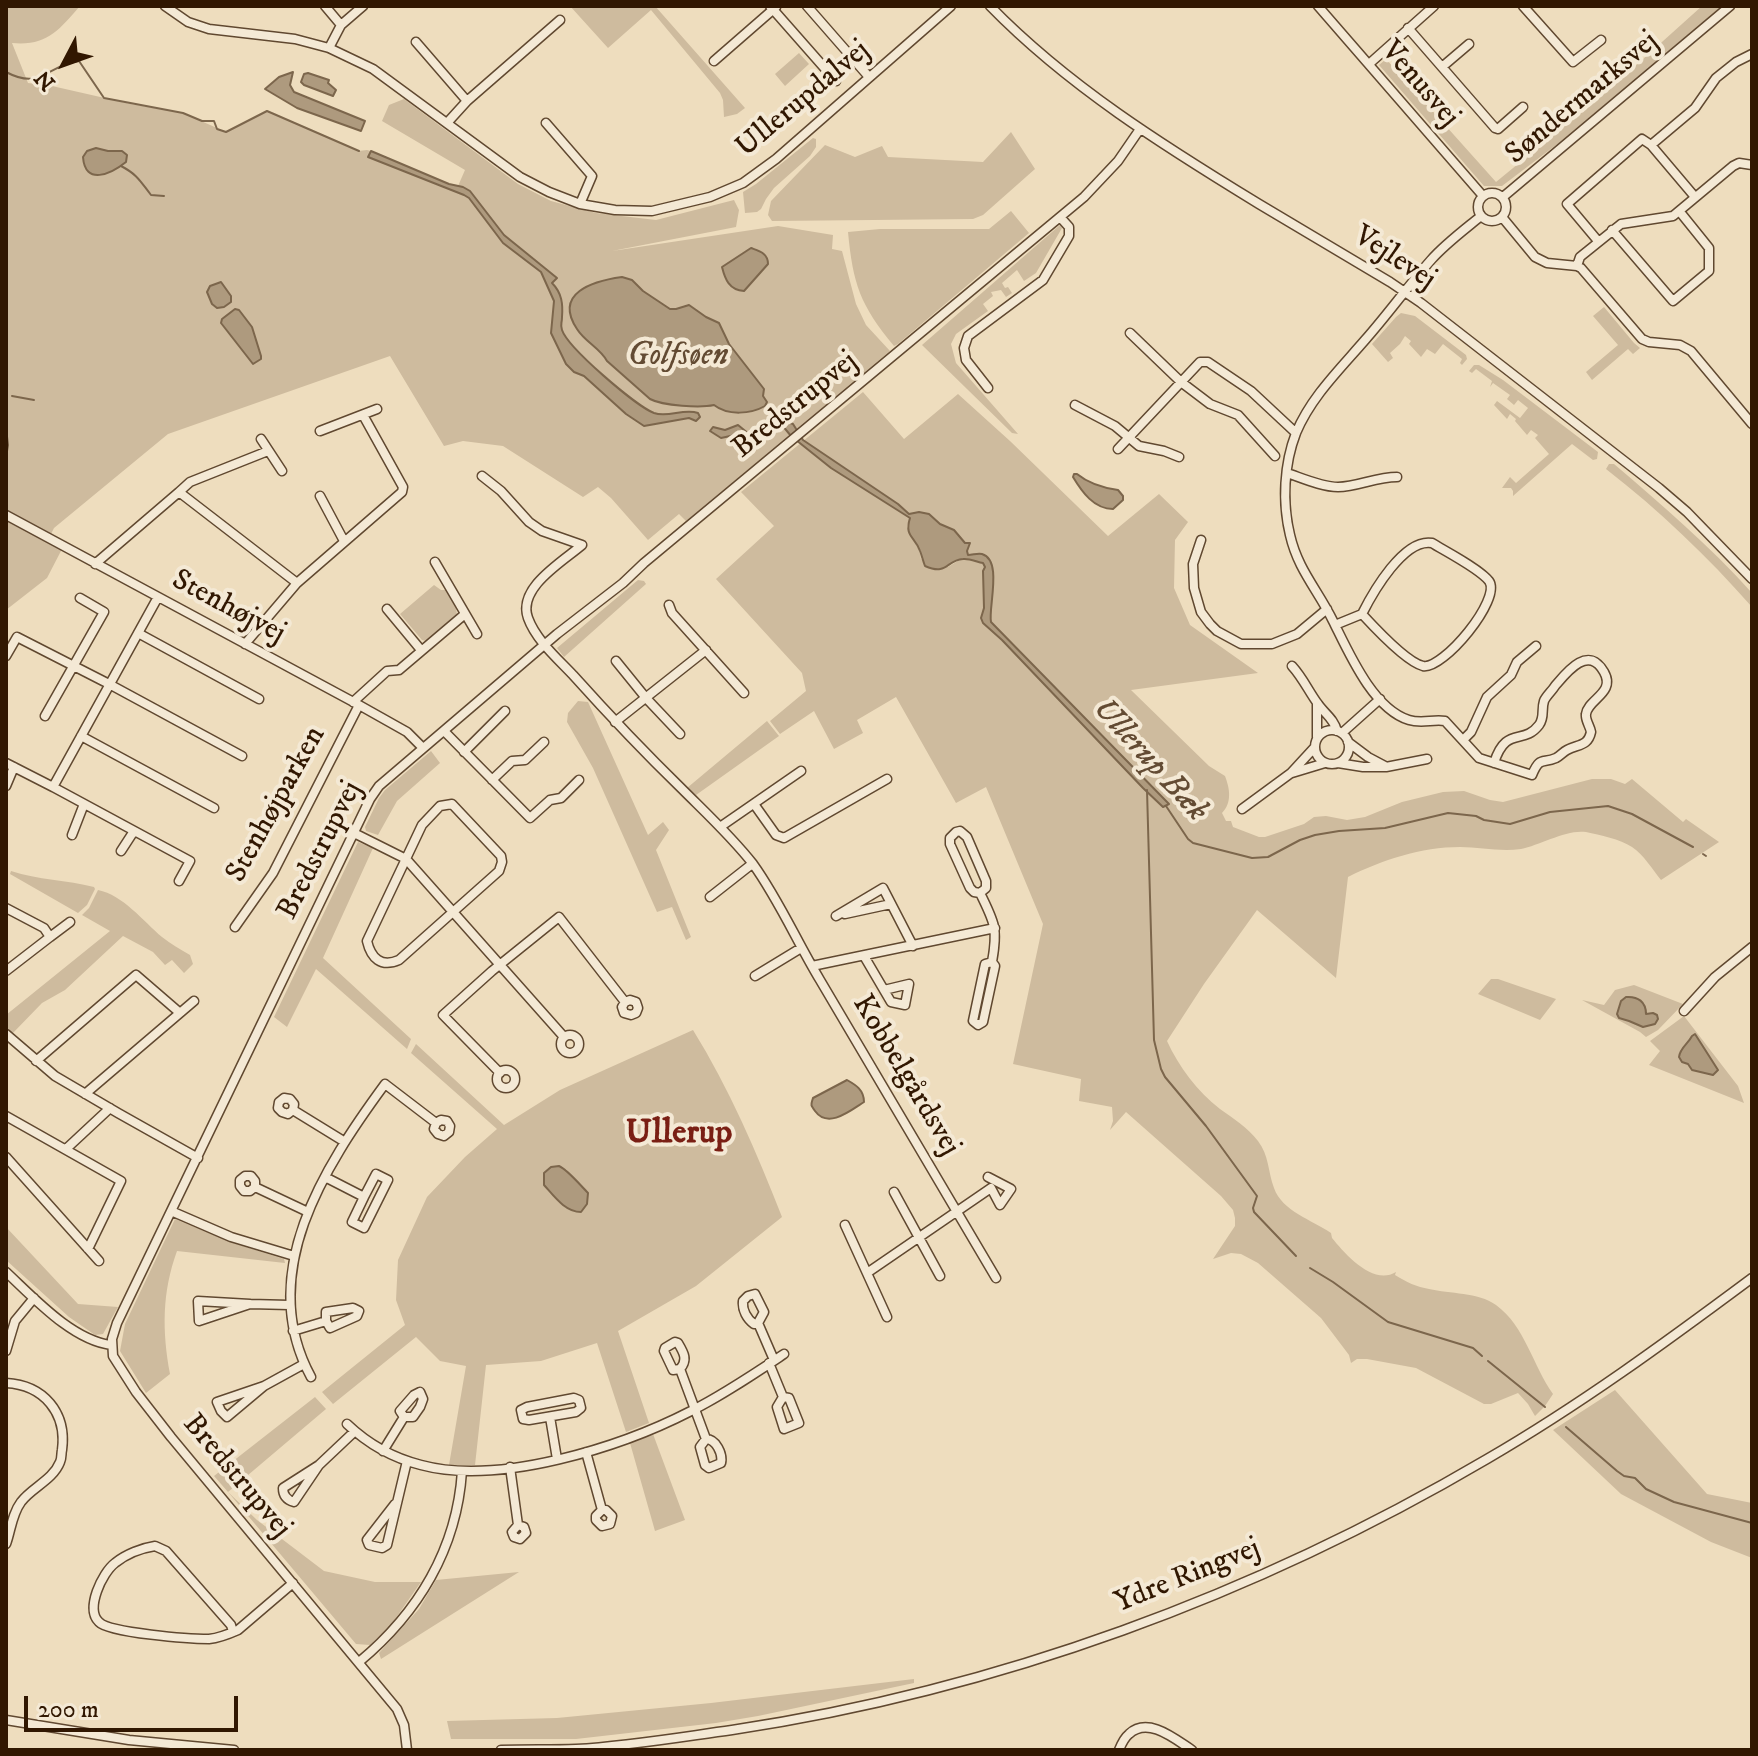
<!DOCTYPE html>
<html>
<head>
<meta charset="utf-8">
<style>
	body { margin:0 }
	#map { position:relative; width:1758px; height:1756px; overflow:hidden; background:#eeddbe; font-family:"IM FELL DW Pica",serif }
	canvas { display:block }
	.frame { position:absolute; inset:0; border:8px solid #311701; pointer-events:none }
	.north { position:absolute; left:24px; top:24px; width:80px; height:80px; -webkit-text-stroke:6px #f4e9d5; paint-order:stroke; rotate:229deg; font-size:22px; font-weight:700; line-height:32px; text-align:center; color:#311701 }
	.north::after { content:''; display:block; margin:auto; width:28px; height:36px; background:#311701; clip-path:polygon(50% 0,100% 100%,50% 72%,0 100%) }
	.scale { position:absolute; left:24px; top:1696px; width:214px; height:36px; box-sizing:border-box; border:4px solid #311701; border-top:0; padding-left:10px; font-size:24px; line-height:28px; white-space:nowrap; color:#311701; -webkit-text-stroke:6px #f4e9d5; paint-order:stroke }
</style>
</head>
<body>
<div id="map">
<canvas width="1758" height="1756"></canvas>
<div class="frame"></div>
<div class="north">N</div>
<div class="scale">200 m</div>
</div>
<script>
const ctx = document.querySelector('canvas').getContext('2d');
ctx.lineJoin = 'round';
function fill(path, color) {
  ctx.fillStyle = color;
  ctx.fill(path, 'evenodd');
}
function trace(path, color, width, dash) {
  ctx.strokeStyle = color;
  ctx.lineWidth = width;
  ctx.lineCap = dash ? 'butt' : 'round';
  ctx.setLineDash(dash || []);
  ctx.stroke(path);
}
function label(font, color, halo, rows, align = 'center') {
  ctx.font = font + ' "IM FELL DW Pica",serif';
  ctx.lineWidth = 8;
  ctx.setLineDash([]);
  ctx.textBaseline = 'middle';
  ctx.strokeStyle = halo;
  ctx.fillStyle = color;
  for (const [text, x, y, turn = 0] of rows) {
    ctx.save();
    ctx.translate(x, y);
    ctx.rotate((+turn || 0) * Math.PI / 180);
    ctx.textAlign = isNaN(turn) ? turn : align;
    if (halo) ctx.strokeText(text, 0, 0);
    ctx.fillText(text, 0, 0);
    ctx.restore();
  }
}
const green = new Path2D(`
	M6,6H80C58,31 47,46 12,43L28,83L52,86L131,104L183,113L226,132L267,111L358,151L367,150L371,151L449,184L458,186L465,170L382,121L389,105L404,99L518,184L551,201L596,213L656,220L734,200L739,210L736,227L612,251L778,226L833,235L832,249L842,251L856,304L866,325L890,351L686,521L679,514L648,540L611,498L598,487L583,497L503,446L463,441L444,446L390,356L168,434L54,528L48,540L62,549L47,578L6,610Z
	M570,6H655L745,108L737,114L724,117L723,100L720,93L651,10L608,48Z
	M1702,6H1722L1560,142L1502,186H1484L1379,65L1386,59L1496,182L1613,86Z
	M799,53L809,64L785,86L775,74Z
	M1011,132L1035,169L983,215L973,219L772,221L768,215L771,201L825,145L855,157L882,146L888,157L983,162Z
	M813,138L816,139V147L810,156L774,188L766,199L761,209L757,212L745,213L743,192L756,184Z
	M1011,211L1029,233L898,344L894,346C860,305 853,284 848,232L880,229H989Z
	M1060,225L1062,228L1036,273L1024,281L1017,270L1002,283L1005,288L1008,287L1012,293L1006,297L1001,290L991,292L993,296L983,304L988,311L956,334L951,344L956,363L1018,434L1012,433L922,345Z
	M1604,307L1634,343L1640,348L1633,354L1628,349L1592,380L1586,372L1618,345L1593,316Z
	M1401,313L1415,316L1466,355L1467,359L1462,365L1460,363L1462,359L1443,344L1435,354L1427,349L1421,357L1409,344L1411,341L1405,336L1400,344L1390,353L1393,358L1388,362L1372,344L1396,317Z
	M1474,365H1479L1503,380L1598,452L1597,459L1593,460L1572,444L1513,496V491L1511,488H1502L1510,477L1516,483L1549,454L1535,438L1538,435L1531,430L1527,435L1515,421L1516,419L1510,414L1507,419L1494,405L1497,401L1520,418L1528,408L1518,400L1514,405L1507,399L1510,395L1493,383L1490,387L1492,381L1476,369L1472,373L1469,371Z
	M863,392L904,439L958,394L1010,441L1108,536L1159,494L1188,522L1175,540L1174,588L1190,625L1258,673L1131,690L1209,766L1225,776C1230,789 1232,803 1222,813L1226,821H1231L1233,827L1259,837H1265L1304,824L1314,817L1326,816L1347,820L1365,817L1402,802L1443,792L1464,791L1490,800L1503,802L1592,779H1611L1625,784L1632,779L1683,822L1686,819L1719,842L1661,880C1652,869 1644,855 1632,847C1620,839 1600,835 1586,832C1567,829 1540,845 1521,849C1500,852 1480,847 1460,847C1421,847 1382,860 1348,877L1336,978L1257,910L1204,984L1167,1041C1179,1067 1197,1091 1220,1109C1233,1118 1248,1128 1258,1141C1269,1155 1268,1172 1274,1188C1282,1211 1312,1220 1331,1233L1332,1238C1345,1254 1373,1286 1396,1272L1395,1275C1406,1282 1417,1287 1429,1289C1450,1294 1478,1292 1496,1305C1525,1326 1533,1366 1553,1394L1545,1406L1535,1416L1528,1404L1518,1393L1491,1404H1484L1416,1368L1367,1359H1357L1351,1363L1349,1355L1321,1318L1258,1263L1241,1254L1231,1253L1213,1259L1235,1226V1218L1233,1210L1221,1196L1126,1112L1110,1130L1113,1121L1112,1107L1079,1101L1081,1079L1013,1064L1043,924L986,787L956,803L896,697L857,720L863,733L834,749L814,711L780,734L770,721L806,691L802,673L716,579L774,526L741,492ZM920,516C939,518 951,545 961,559L948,567L921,559C920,547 911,538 907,526L910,518Z
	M1609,464H1614C1662,505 1709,545 1752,593V607C1708,557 1659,510 1606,469Z
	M638,580L644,581L646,584L564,657L557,648Z
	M434,585L441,590H446L456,608L457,615L426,641L422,640L400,614Z
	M578,701L588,702L648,835L663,822L669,830L656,850L691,937L686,940L672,907L657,912L593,768L567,722L568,713Z
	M767,721L779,736L696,795L687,788Z
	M431,751L440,763L397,801L378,835L366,831L365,827L379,798L385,790Z
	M358,842L373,848L323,958L411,1039L407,1049L316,969L287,1027L274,1017Z
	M11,871C38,880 67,880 94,887L95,889L87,905L78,913L10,874Z
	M98,890C123,895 143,921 162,937C171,944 180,949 190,955L193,964L184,973L172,960L165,965L153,952L123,936L65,990L42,1003L12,1034L6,1026V1015L110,931L82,915L89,908Z
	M1491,979H1498L1556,999L1540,1020L1478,994Z
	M1634,985L1683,1004L1658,1030L1646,1037L1640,1032L1582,1000L1604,1005L1615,990Z
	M1684,1016L1738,1086L1744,1103L1649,1065L1660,1051L1650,1041Z
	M693,1030C729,1088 757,1153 782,1217L696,1286L618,1331L649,1423L626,1432L597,1343L541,1361L486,1365L475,1465H449L466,1366L440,1361L416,1337L333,1404L322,1392L405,1325L396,1300L398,1260L427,1197L465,1157L497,1129L411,1053L416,1044L504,1125L560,1090ZM566,1169L572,1179L566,1208L543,1182Z
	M175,1219L233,1243L284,1259L285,1263L177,1251C162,1292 162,1331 170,1374L146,1393L120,1351L125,1324Z
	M6,1227L78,1304L118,1307L103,1334L95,1335L69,1317L6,1260Z
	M1615,1390L1707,1494L1752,1503V1558L1711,1542L1621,1494L1553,1430Z
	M315,1397L326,1409L228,1492L257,1520L324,1571L375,1582H421L391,1625L370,1645L356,1644L228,1492L214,1476Z
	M653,1434L685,1520L655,1531L630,1443Z
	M519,1572L381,1659L379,1653L419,1609L436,1580Z
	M914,1679V1683L758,1716L716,1723L576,1739H451L447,1721L557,1718L711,1703Z`);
const water = new Path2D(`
	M293,72L290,85L294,92L365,121L361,131L297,108L265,89L279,77Z
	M308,73L329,80L328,83L336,90L333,96L304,85L301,82L304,74Z
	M96,148L108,151H122L127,155L126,162C111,174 85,186 83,157L87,151Z
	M371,151L449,184L463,187L470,191L504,235L557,278L552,283C562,293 563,304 562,317C562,324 560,324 562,330C568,348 636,406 654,413C668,418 684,408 698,413L700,417L696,421L689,418L644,426L626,414L584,376L574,372L566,364L551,333L554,301L541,272L503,243L469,198L464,195L368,157Z
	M751,248C759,251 768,253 768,264L744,291C729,290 725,279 722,267Z
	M622,277L632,280L643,291L670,309H676L689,305L706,317L719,323L729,344L764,389L763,396L767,402L765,406C751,414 728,416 714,405C701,408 663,406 650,399L607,361C600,348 585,342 577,329C553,293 593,281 622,277Z
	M221,282L231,296V302L224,307L217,308L212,304L207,292L210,286Z
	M235,309L239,310L252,327L261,356V359L253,364L221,323L222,319Z
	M777,418L793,424L803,440L898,504L909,514L919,512L929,514L940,524L954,530L965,543H970L967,551L968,555C973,555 977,553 982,554C1003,560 988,608 991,622L1169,804L1163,807L1143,788L1002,640L983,623L981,618L984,608L983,571L985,567L983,563C977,562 969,558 963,559C946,560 948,576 925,566C923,561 922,556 920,551C915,536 904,537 910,518L831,468L791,436L782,425L773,424C763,442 755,452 735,435L721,438L710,431L713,427L725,430L738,425L749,434L757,435C767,427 762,420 777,418Z
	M1074,474H1077C1088,483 1104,488 1118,490L1123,496V500L1113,509C1094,509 1082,492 1073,477Z
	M1626,997C1638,996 1646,1002 1646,1014L1653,1013L1657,1015L1658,1019L1655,1024L1643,1027L1629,1021L1619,1018L1617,1014L1621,1001Z
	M1695,1034L1718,1070L1713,1075L1692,1070L1688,1064L1682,1062L1679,1057C1680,1048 1688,1044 1692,1036Z
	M847,1080C856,1085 864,1090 864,1102C850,1111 828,1129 815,1111C810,1104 811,1105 813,1098Z
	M559,1166C568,1170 580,1185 588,1193L587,1204L581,1212C565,1212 554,1196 544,1185V1173L551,1167Z`);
const stream = new Path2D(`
	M6,72C42,91 46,65 79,61L104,98L183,113L202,121H214L217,129L226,132L267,111L359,151
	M121,166C138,175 140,181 151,195L164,196
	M12,396L34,400
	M6,428L8,445L6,457
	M1147,790L1154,1040L1161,1069L1165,1077L1206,1126L1257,1196L1253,1208L1254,1212L1296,1256
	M1166,806L1188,839L1193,843L1252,858L1268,857L1300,840L1315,835L1339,831L1385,828L1448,813L1476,816L1484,820L1510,824L1550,812L1608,806L1632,814L1693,847
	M1703,854L1706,856
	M1310,1268L1333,1282L1388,1322L1473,1348L1482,1356
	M1488,1361L1545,1407
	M1566,1427L1617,1471L1624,1476L1635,1478L1646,1489L1674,1502L1752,1523`);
const minor = new Path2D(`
	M165,6L188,22L209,29L295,39L329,48L373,69L520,177L549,192L580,204L615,210L652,211L710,197L743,183L776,159L951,6
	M325,6L341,25
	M770,6L836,81
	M807,6L869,77
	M990,6C1068,86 1164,146 1259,204C1303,230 1346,256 1390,282L1421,303L1659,488L1687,512L1752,579
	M1318,6L1483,196
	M1523,6L1573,62L1601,40
	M1408,28L1495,128L1498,129L1523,107
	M416,42L467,101
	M329,48L341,25L363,6
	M714,61L776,7
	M1369,64L1434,6
	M1442,67L1469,44
	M447,123L467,101L560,20
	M546,123L592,176L580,204
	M1651,145L1695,108L1716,78L1736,62L1752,54
	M1478 207a14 14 0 1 1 28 0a14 14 0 1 1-28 0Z
	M1503,197L1730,6
	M1481,216C1464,230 1445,244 1431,260C1408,286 1388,314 1365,340C1340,369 1311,397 1296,433C1284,464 1282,502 1290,535C1298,570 1318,590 1333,621C1349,653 1373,709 1409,720C1422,724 1433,719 1445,721L1479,758L1532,775C1540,756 1542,764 1556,758C1560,756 1563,752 1567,750C1579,744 1588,746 1591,732C1590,726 1585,720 1586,714C1588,699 1616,693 1604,672C1588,644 1566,673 1555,686C1552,691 1546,696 1544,701C1541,710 1545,717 1539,725C1523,746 1506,725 1494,763
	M1502,217L1535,257L1547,263L1577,266L1581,268L1642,339L1649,342L1680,345L1691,351L1752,424
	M1612,230L1673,301L1709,271V248L1680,212
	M1598,241L1567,204L1642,139L1651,145L1695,197
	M1577,266L1580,257L1621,224L1673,216L1733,166L1739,163L1752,165
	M1130,333L1181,382L1210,404L1238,415L1275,456
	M988,388L966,360L964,348L968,336L1043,280L1069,236V227L1060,217
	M1075,405L1115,426L1139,446L1164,451L1179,457
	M320,431L377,409
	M261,439L282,471
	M1118,449L1200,362H1208L1251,391L1296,433
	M1287,473C1302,478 1322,487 1338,487C1357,487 1376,477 1397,477
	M482,476L501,491L529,522L542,531L582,545C562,562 517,588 528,618C536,640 557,658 573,675C608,714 644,752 682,789C706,813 732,837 753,864C779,900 797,942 820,980C879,1079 938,1178 996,1278
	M179,492L190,482L268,451
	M320,496L344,541
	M6,515L359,705L407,732L423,748
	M1201,540L1193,564L1194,588L1201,612L1210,624L1217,631L1241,644H1272L1297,634L1327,609
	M435,562L477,634
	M95,564L179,492L297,583
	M158,597L53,787L190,861L179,881
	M669,605L672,613L744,693
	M387,609L421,650
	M1335,625L1362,614C1374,627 1406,662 1423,666C1443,670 1502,599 1489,581C1480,569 1445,551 1432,543C1404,538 1373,592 1362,614
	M138,633L259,699
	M245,644L297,583L402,492L403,487L363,415
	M6,656L17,637L109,684L242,756
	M616,661L646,698L680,734
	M1292,666C1303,678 1309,692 1318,704C1325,714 1334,719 1337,731
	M353,702L387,671L399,670L465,614
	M1317,704V737
	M45,716L104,612L80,598
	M615,722L706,650
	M1315 747a17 17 0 1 1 34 0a17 17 0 1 1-34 0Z
	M444,731L530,818L550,800L561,798L579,780
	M1342,733L1380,699
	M81,736L214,808
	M1463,740L1471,732L1487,697L1511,675L1517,662L1536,646
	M1348,742L1368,757L1385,766
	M464,752L505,711
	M6,763L53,787
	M1338,763L1363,767H1386L1427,759
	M1292,773L1325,763
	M492,780L512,761L525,760L544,742
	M6,786L14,767
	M452,804L501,856L502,862L499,871L399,960C381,968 371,958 367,941L422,825L440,806Z
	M754,804L776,835L784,838L887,779
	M1242,809L1291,773L1314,748
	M720,827L801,771
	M354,833L406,859L564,1037
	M72,835L84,804
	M121,851L134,831
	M980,893L986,888V881L967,837L960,831L956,832L950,838V844L970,888L974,892L980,893C995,923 998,929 992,962L985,964L973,1021L978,1025L983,1022L995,966L992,962
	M710,897L752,864
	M6,908L44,928L50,937L6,971
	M845,914L891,904
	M836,916L883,888L913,946
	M235,927L273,873L359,705
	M50,937L70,922
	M864,956L891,1002L905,1005L909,984L884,990
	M812,966L995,928
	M755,976L801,948
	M1684,1011L1715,977L1752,947
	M6,1034L55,1076L118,1113L198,1158
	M561 1044a9 9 0 1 1 18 0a9 9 0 1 1-18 0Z
	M36,1061L136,975L180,1013
	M497 1079a9 9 0 1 1 18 0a9 9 0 1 1-18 0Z
	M500,1073L443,1015L492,971L559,917L625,1002L622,1007L624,1013L631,1015L636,1013L638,1008L636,1002L630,1000L625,1002
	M85,1094L194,1001
	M293,1110L294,1104L290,1099L284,1098L279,1102L278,1108L282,1112L288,1114L293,1110L345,1142
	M6,1116L121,1181L88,1249
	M66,1149L110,1108
	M6,1157L99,1261
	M325,1177L364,1197L376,1174L388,1180L364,1228L352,1222L364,1197
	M255,1187V1181L251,1176H245L240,1180V1186L244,1191H250L255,1187L308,1212
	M894,1192L940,1276
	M171,1211L231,1237L294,1256
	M845,1225L887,1317
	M6,1272C34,1298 72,1340 111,1345
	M867,1273L991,1188L1000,1205L1011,1189L988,1177
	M250,1304L198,1301L199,1321L250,1304L289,1305
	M758,1323L754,1324C747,1319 742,1310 743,1301L748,1296L755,1294L764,1312L758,1323L774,1360
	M293,1331L326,1321L330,1328L357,1316L359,1311L353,1308L326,1312V1321
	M6,1351L15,1321L34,1298
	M769,1363L783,1397L777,1407L784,1429L799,1423L789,1398L783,1397
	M680,1369C688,1360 684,1353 678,1343L675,1342L665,1348L664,1351L673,1370L680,1369L706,1439L700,1447L705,1465L709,1468L721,1463C723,1454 716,1439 706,1439
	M311,1377C255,1274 324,1167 385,1084L436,1123L434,1129L438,1134L444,1136L449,1132L450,1126L447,1121L441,1120L436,1123
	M6,1383C44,1385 67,1413 62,1450C61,1454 62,1458 60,1462C53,1480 31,1488 21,1502C12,1514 11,1530 6,1544
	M264,1386L217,1402L221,1411L227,1417L264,1386L304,1364
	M574,1398L579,1400L581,1408L576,1412L529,1420L523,1419L521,1410L527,1407Z
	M550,1417L557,1459
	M347,1424C368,1444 393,1458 421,1465C499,1486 621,1447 691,1411C723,1395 754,1374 784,1354
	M383,1451L404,1417H413L420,1407L423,1399L420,1392L414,1395L400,1411L404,1417
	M586,1452L602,1510L596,1516V1520L602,1526L610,1524L612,1516L606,1510H602
	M319,1465L294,1502C287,1500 283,1496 283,1488L319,1465L355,1431
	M510,1467L518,1525L524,1527L526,1533L520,1539L514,1537L512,1532L518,1525
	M395,1504L367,1540L369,1545L382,1548L387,1545L407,1461
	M233,1632L231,1625L166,1551L155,1546C142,1548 126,1554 115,1563C102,1573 85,1609 99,1622C109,1633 191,1639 209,1639C219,1638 229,1634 238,1630L293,1583
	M359,1662C418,1613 457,1549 462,1471
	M6,1720L129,1740L234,1750
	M407,1750L404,1725L397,1709L171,1437L136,1392L113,1356L112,1339L117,1323L370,799L379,786L557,634L623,583L644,563L1084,197L1118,161L1140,129
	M501,1750C526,1749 551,1750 576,1749C629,1746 681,1737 732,1730C998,1690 1256,1595 1487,1459C1580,1405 1666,1342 1752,1278
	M1119,1750C1121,1745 1124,1738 1129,1734C1148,1716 1175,1739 1192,1750`);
const streetNames = [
	["Venusvej",1419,85,49],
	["Søndermarksvej",1583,99,-40],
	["Ullerupdalvej",804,100,-40],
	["Vejlevej",1394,259,33],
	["Bredstrupvej",796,406,-39],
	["Stenhøjvej",228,608,28],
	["Stenhøjparken",277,805,-61],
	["Bredstrupvej",321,851,-63],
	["Kobbelgårdsvej",905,1076,59],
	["Bredstrupvej",236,1477,50],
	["Ydre Ringvej",1188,1577,-22]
];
const waterNames = [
	["Golfsøen",678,357],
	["Ullerup Bæk",1149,761,48]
];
const quarterNames = [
	["Ullerup",679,1135]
];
fill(green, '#cebb9e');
fill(water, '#ae9a7e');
trace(water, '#7c664c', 2);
trace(stream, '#7c664c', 2);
trace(minor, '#604830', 11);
trace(minor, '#f4e9d5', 8);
label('30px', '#311701', '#f4e9d5', streetNames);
label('italic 32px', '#634b33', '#f4e9d5', waterNames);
label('bold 34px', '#7a1f14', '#f4e9d5', quarterNames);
</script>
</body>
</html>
